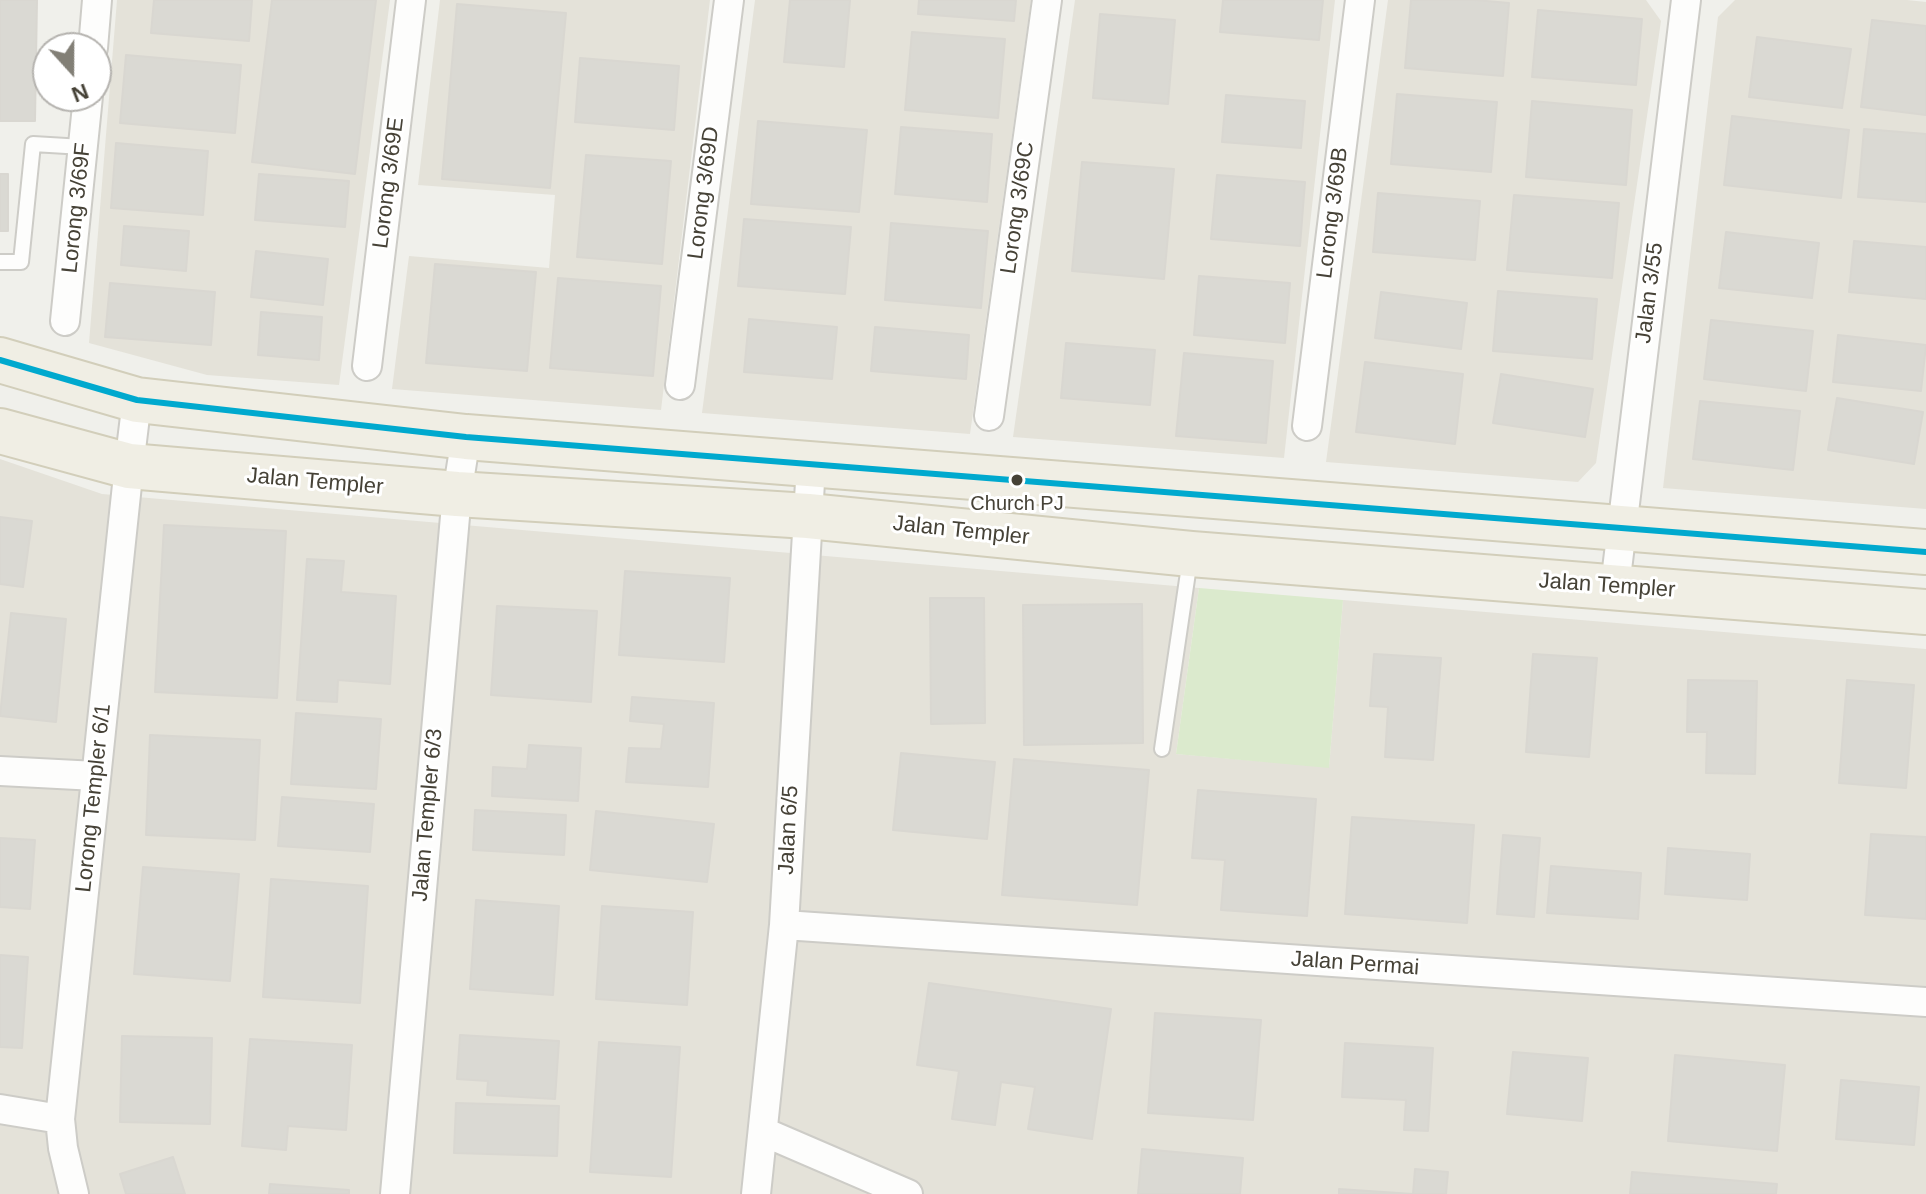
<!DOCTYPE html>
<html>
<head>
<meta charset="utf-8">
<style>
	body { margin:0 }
	#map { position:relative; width:1926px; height:1194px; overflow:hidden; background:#f0f0eb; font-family:Helvetica,sans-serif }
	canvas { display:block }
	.north { position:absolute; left:32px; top:32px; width:80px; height:80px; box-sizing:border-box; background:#fff; border:2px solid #b5b3af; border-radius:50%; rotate:159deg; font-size:22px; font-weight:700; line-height:32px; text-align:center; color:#464237 }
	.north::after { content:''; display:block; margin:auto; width:28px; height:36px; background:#827f76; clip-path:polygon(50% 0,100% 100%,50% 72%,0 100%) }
</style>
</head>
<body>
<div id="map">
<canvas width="1926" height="1194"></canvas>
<div class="north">N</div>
</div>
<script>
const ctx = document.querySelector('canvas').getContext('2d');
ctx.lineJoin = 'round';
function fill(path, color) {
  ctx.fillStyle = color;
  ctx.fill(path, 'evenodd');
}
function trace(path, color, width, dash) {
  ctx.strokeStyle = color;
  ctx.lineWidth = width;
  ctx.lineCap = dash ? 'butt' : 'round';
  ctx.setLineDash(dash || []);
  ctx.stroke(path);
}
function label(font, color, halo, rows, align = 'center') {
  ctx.font = font + ' Helvetica,sans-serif';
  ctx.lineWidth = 6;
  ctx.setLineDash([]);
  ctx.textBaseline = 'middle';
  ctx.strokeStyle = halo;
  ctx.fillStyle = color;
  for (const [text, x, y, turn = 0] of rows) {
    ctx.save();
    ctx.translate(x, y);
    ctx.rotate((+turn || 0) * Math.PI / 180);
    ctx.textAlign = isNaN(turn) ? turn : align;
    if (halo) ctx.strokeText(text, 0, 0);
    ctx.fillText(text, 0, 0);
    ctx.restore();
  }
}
const residential = new Path2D(`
	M117,0H390L339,385L207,375L89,343Z
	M440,0H710L661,410L392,389L409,256L549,268L555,195L418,185Z
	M755,0H1031L970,434L702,413Z
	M1075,0H1335L1284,458L1013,437Z
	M1388,0H1646L1661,21L1596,463L1578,482L1326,462Z
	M1735,0H1907L1926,2V509L1663,488L1718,17Z
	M0,459L102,494L1199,588L1176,754L1329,767L1343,600L1926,649V1194H0Z`);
const green = new Path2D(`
	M1199,588L1343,600L1329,768L1176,754Z`);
const building = new Path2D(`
	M0,0H37L35,121H0Z
	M154,0H252L249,41L151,33Z
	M272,0H376L355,174L252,162Z
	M790,0H850L844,67L784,62Z
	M919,0H1016L1014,21L918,14Z
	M1223,0H1323L1319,40L1220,32Z
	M1411,0H1475L1509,3L1503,76L1405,68Z
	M457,4L566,13L550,188L442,179Z
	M1538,10L1642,19L1636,85L1532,77Z
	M1100,14L1175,20L1168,104L1093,98Z
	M1872,20L1926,26V115L1861,107Z
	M912,32L1005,39L998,118L905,110Z
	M1757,37L1851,49L1842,108L1749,97Z
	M126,55L241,65L235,133L120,123Z
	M580,58L679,66L674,130L575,122Z
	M1397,94L1497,102L1491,172L1391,164Z
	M1226,95L1305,101L1301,148L1222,142Z
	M1532,101L1632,110L1626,185L1526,177Z
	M1732,116L1849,130L1841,198L1724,185Z
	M758,121L867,130L859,212L751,204Z
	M901,127L992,134L987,202L895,194Z
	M1864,129L1926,134V202L1858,197Z
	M116,143L208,151L203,215L111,208Z
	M586,155L671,161L662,264L577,257Z
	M1082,162L1174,169L1164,279L1072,271Z
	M0,174H8V231H0Z
	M259,174L349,181L345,227L255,220Z
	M1217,175L1305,182L1300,246L1211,239Z
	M1378,193L1480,201L1475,260L1373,252Z
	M1514,195L1619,203L1612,278L1507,270Z
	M744,219L851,227L845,294L738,286Z
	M891,223L988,231L981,308L885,300Z
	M124,226L189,231L186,271L121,265Z
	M1726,232L1819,243L1812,298L1719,288Z
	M1854,241L1926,247V299L1849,292Z
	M256,251L328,259L323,305L251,297Z
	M435,264L536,272L527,371L426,363Z
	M1199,276L1290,283L1285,343L1194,335Z
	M558,278L661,286L653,376L550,368Z
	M110,283L215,292L211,345L105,337Z
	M1498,291L1597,299L1592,359L1493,351Z
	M1381,292L1467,303L1461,349L1375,338Z
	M261,312L322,317L319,360L258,355Z
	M749,319L837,327L832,379L744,372Z
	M1711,320L1813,331L1806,391L1704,379Z
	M875,327L969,335L966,379L871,371Z
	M1838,335L1926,345L1921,391L1833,382Z
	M1066,343L1155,350L1150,405L1061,398Z
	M1184,353L1273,361L1266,443L1176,436Z
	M1365,362L1463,374L1455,444L1356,432Z
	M1501,374L1593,389L1585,437L1493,423Z
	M1837,398L1923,412L1914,464L1828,450Z
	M1700,401L1800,411L1793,470L1693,459Z
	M0,517L32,521L23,587L0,584Z
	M164,525L286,531L277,698L155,692Z
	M307,559L344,561L341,592L396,596L390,684L338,680L337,702L297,700Z
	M625,571L730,578L724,662L619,655Z
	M930,598H984L985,723L931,724Z
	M1142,604L1143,743L1024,745L1023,605Z
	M497,606L597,611L591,702L491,695Z
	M11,613L66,619L56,722L0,716Z
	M1374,654L1441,658L1433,760L1385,757L1388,707L1370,706Z
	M1533,654L1597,658L1589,757L1526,752Z
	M1688,680L1757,681L1755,774L1706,773L1707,732H1687Z
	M1847,680L1914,685L1906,788L1839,783Z
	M632,697L714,703L708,787L626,782L629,748L661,749L664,724L630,721Z
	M296,713L381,719L376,789L291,784Z
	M150,735L260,740L255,840L146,835Z
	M529,745L581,748L578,801L492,796L493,767L527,769Z
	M901,753L995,762L987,839L893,830Z
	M1014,759L1149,770L1137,905L1002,895Z
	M1198,790L1316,799L1307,916L1221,910L1225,860L1192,858Z
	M282,797L374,804L370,852L278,846Z
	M475,810L566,815L564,855L473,850Z
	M596,811L714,824L707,882L590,870Z
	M1352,817L1474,825L1467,923L1345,914Z
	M1871,834L1926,837V919L1865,915Z
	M1503,835L1540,838L1534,917L1497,914Z
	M0,838L35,840L30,909L0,907Z
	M1668,848L1750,854L1747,900L1665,894Z
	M1551,866L1641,873L1638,919L1547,913Z
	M143,867L239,874L230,981L134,974Z
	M271,879L368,886L360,1003L263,997Z
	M476,900L559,906L553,995L470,989Z
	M602,906L693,912L687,1005L596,999Z
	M0,955L28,957L22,1048L0,1047Z
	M929,983L1111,1009L1092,1139L1028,1129L1035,1087L1001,1082L995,1125L952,1119L959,1071L917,1065Z
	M1155,1013L1261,1020L1253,1120L1148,1113Z
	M460,1035L559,1041L555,1099L487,1095L488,1081L457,1079Z
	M122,1036L212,1038L210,1124L120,1122Z
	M250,1039L352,1045L346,1130L288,1126L286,1150L242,1146Z
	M599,1042L680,1047L671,1177L590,1172Z
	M1345,1043L1433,1048L1428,1131L1404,1130L1406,1100L1342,1097Z
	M1513,1052L1588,1058L1582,1121L1507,1114Z
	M1675,1055L1785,1065L1777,1151L1668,1141Z
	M1841,1080L1919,1087L1914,1145L1836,1139Z
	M456,1103L559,1106L557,1156L454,1153Z
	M1142,1149L1243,1158L1240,1194H1138Z
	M173,1157L185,1194H126L120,1174Z
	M1415,1169L1448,1172L1446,1194H1339V1189L1413,1194Z
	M1632,1172L1777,1184L1776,1194H1630Z
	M270,1184L349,1190V1194H269Z`);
const service = new Path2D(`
	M0,262H21L33,144L83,147
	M1162,749L1190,559`);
const minor = new Path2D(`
	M93,48L97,0
	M65,321L88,96
	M367,366L411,0
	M680,385L729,0
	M989,416L1047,0
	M1307,426L1360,0
	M1615,586L1686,0
	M0,771L96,776
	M784,925L1926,1002
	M0,1109L60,1119
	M764,1132L908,1194
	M74,1194L63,1148L60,1119L129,466L137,400
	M395,1194L457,494L466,437
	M756,1194L784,925L811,465`);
const primary = new Path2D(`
	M0,360L137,400L466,437L1926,552
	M0,431L129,466L457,494L808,516L1191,554L1926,612`);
const bus1 = new Path2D(`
	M0,360L137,400L466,437L1926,552`);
const markers = [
	[1017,480,7,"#464237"]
];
const busNames = [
	["Church PJ",1017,504]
];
const streetNames = [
	["Lorong 3/69E",389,183,-83],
	["Lorong 3/69D",704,193,-83],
	["Lorong 3/69F",77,208,-84],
	["Lorong 3/69C",1018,208,-82],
	["Lorong 3/69B",1333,213,-83],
	["Jalan 3/55",1650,293,-83],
	["Jalan Templer",315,482,5],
	["Jalan Templer",961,531,6],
	["Jalan Templer",1607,586,4],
	["Lorong Templer 6/1",94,798,-84],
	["Jalan Templer 6/3",428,815,-85],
	["Jalan 6/5",789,830,-87],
	["Jalan Permai",1355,964,4]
];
fill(residential, '#e4e2d9');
fill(green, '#dbeacd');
fill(building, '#dad9d3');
trace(building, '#d9d7d1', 2);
trace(service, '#cdccc7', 18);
trace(minor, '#cdccc7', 32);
trace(primary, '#d2ceba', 48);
trace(service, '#fdfdfc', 14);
trace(minor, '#fdfdfc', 28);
trace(primary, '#f0eee4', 44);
trace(bus1, '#00a9ce', 6);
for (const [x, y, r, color] of markers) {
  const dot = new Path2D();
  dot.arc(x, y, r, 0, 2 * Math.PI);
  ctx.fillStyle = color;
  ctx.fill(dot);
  trace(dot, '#fff', 3);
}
label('20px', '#464237', '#fff', busNames);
label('22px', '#464237', '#fff', streetNames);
</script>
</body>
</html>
